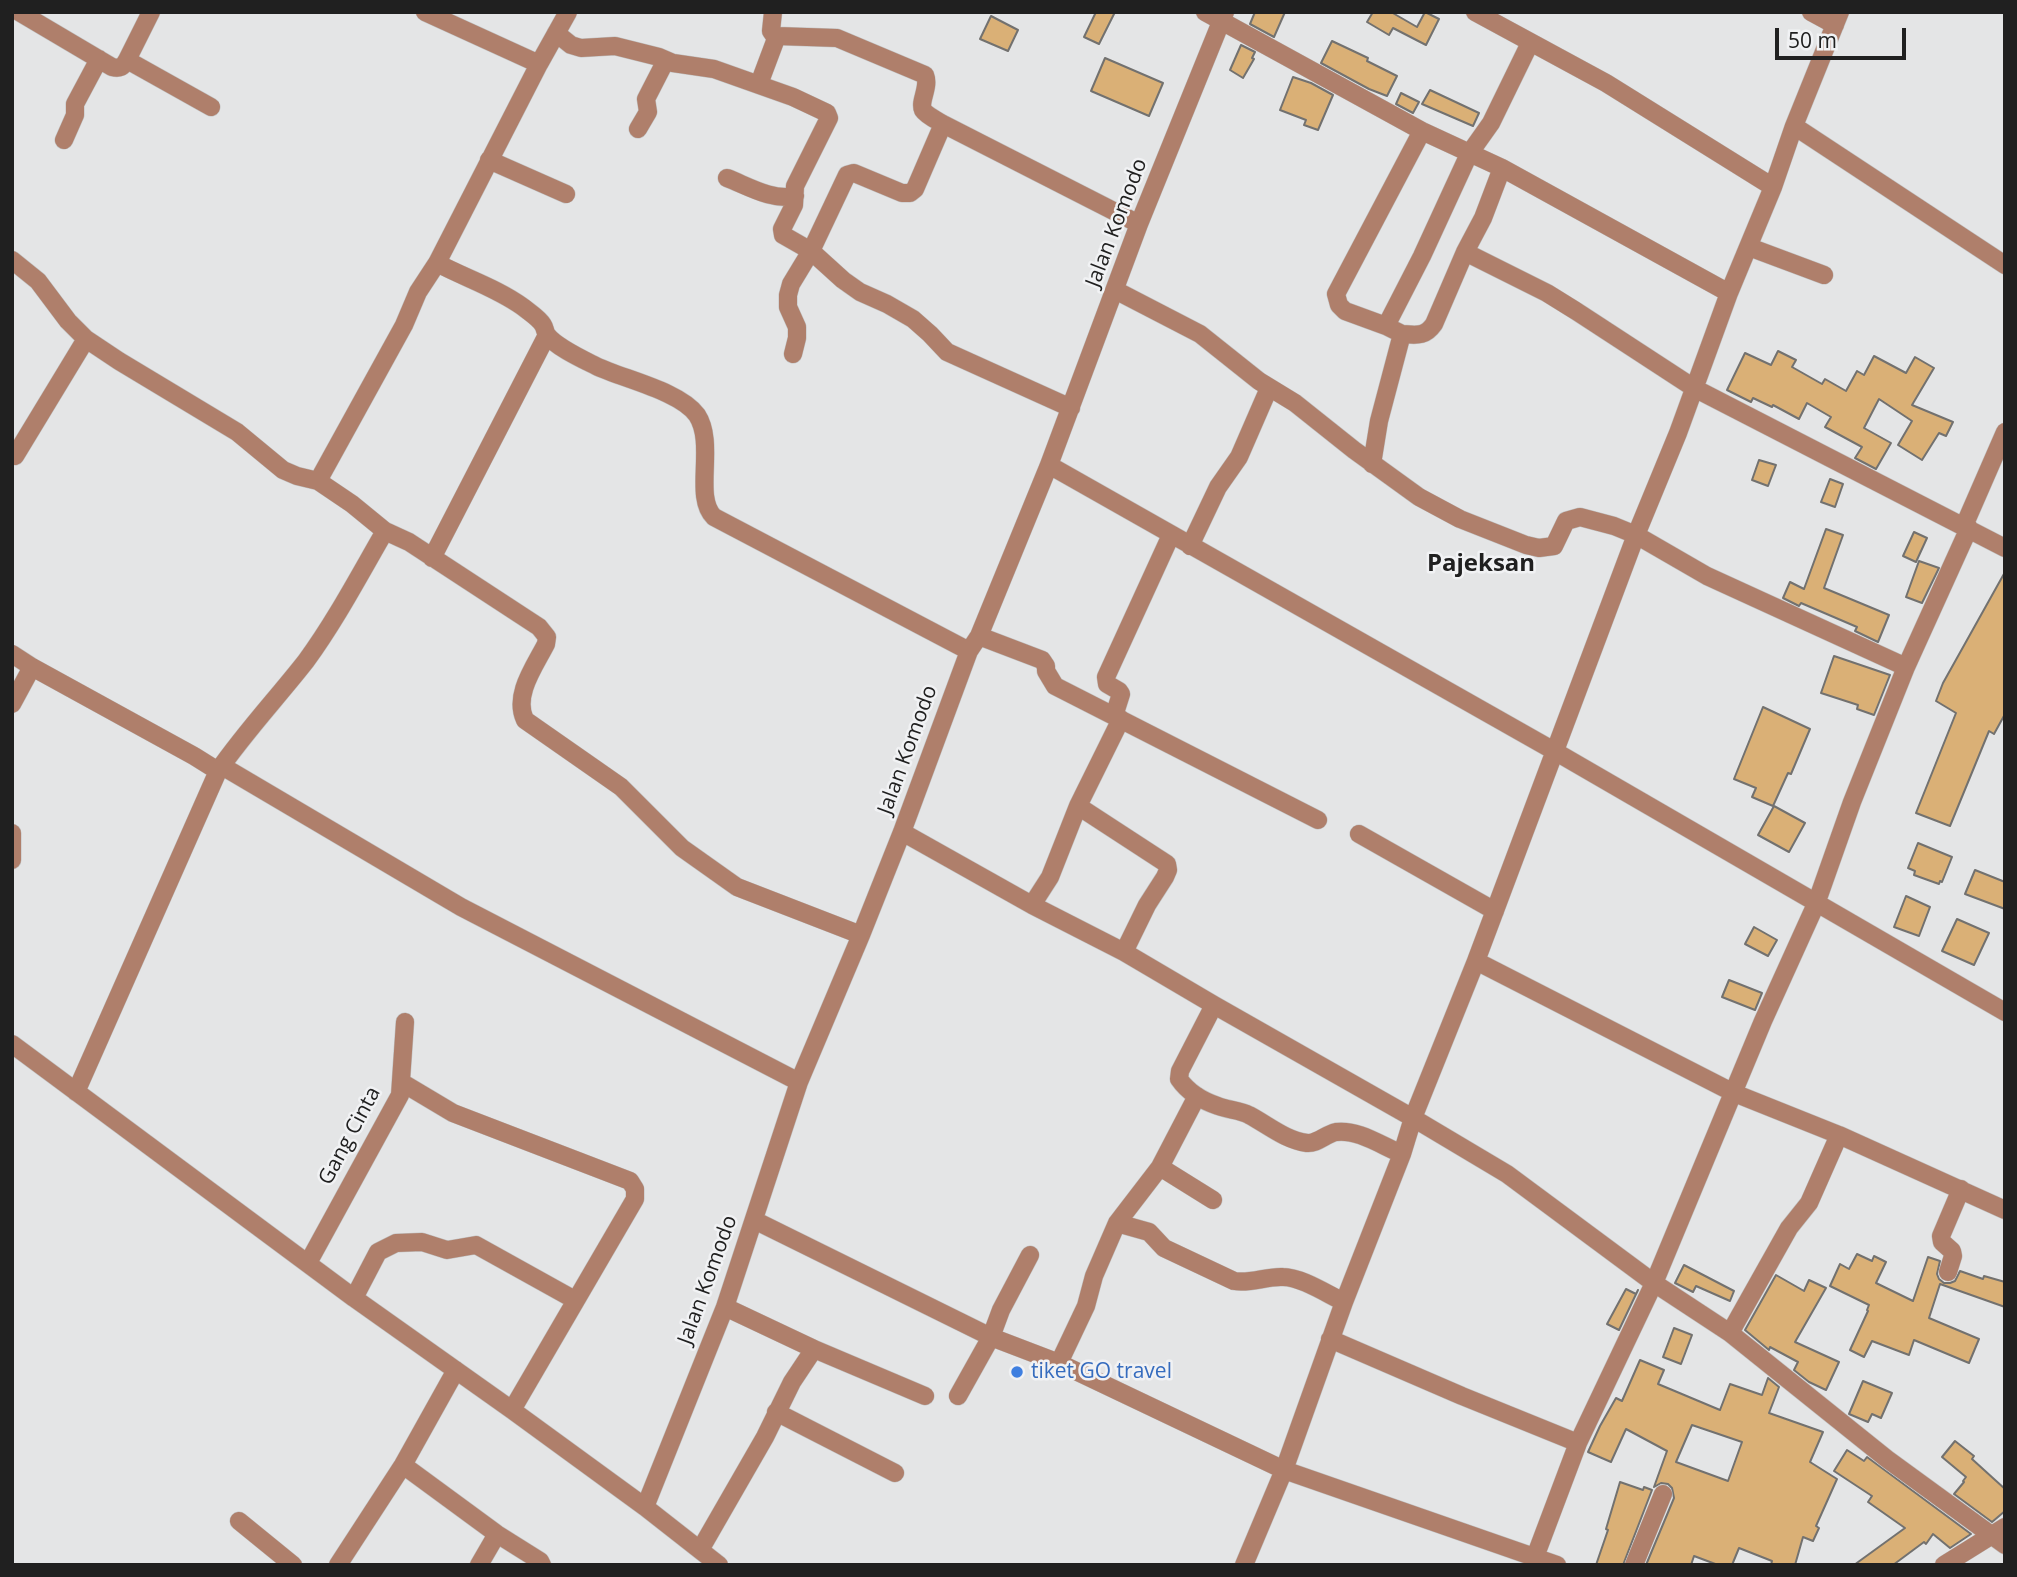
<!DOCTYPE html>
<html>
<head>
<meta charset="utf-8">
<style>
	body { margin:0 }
	#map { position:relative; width:2017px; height:1577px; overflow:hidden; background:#e4e5e6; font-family:"Open Sans",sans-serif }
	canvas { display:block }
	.frame { position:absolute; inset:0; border:14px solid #202020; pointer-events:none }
	.scale { position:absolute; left:1775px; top:28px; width:131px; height:32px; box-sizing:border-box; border:4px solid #202020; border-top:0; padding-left:9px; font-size:21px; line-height:24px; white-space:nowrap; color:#202020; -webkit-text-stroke:5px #f1f2f4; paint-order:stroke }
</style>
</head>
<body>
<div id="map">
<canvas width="2017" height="1577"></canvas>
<div class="frame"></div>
<div class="scale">50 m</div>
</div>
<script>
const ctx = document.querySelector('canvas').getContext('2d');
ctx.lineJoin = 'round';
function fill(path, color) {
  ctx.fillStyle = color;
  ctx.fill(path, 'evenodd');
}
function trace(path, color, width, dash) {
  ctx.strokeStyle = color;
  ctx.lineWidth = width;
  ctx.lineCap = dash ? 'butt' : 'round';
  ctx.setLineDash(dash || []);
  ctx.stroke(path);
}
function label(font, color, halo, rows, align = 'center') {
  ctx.font = font + ' "Open Sans",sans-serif';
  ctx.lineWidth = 5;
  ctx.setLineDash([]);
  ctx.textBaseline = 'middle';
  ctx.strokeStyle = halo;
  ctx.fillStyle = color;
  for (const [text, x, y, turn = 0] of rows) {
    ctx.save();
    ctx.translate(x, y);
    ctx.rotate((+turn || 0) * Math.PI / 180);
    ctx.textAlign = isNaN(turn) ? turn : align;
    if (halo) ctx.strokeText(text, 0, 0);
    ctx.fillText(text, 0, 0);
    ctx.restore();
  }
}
const building = new Path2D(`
	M1096,12H1115L1099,44L1084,37Z
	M1255,12H1285L1274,37L1250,24Z
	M1373,12H1391L1417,27L1425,12L1439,19L1426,45L1393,28L1389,35L1367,22Z
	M991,16L1018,30L1008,51L980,39Z
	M1332,41L1368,58L1367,61L1397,76L1387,96L1369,89L1321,63Z
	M1241,45L1255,52L1252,58L1254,59L1243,78L1230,70Z
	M1105,58L1163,83L1149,116L1091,91Z
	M1293,77L1311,83L1333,95L1318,130L1304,125L1306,120L1280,110Z
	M1430,90L1479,113L1473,126L1422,104Z
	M1401,93L1419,102L1413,113L1396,104Z
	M1778,351L1796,360L1792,367L1822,384L1825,379L1846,391L1857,371L1864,375L1874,356L1906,373L1915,357L1934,368L1912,405L1953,422L1946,436L1939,433L1922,460L1898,445L1912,421L1879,399L1864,428L1891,443L1876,469L1855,458L1862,447L1825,427L1831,417L1807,403L1799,419L1773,405L1772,407L1753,398L1751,402L1727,390L1745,353L1771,365Z
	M1759,460L1776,465L1768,486L1752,480Z
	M1830,479L1843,484L1835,507L1821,502Z
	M1826,529L1843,535L1824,588L1889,615L1878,642L1855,631L1857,627L1801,603L1799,606L1783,598L1790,582L1804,589Z
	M1914,532L1927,538L1916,562L1903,556Z
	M1919,561L1939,568L1922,603L1906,597Z
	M2005,572V714L1994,734L1989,731L1950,826L1916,813L1956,713L1936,701L1943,683Z
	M1834,656L1890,675L1874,715L1857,709L1858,705L1821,693Z
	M1763,707L1810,729L1791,774L1788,773L1773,806L1752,797L1756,788L1734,779Z
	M1774,806L1805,823L1789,852L1758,835Z
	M1918,843L1952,857L1942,882L1940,881L1939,884L1914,875L1915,871L1908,868Z
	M1975,870L2005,882V909L1965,894Z
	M1906,896L1930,907L1919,936L1894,927Z
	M1957,919L1989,933L1974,965L1942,951Z
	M1754,927L1777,940L1768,956L1745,944Z
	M1729,980L1762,993L1755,1010L1722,997Z
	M1857,1254L1872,1261L1874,1256L1886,1262L1876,1283L1913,1301L1928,1257L1940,1261L1937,1274L1939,1279L1944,1283H1950L1955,1281L1960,1271L1983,1279L1984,1276L2005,1282V1307L1940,1284L1929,1318L1979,1339L1969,1363L1914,1340L1909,1355L1872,1341L1864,1357L1850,1350L1868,1311L1867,1310L1869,1305L1830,1286L1840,1264L1849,1269Z
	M1684,1265L1734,1291L1730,1301L1696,1286L1693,1292L1675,1283Z
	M1776,1275L1804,1291L1809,1280L1826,1288L1795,1342L1839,1362L1826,1390L1809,1382L1794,1370L1798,1362L1770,1347L1769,1350L1745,1330Z
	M1626,1289L1636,1294L1638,1290L1619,1330L1607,1324Z
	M1674,1328L1692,1335L1681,1364L1663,1357Z
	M1640,1360L1664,1370L1658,1384L1720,1410L1730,1384L1762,1395L1768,1378L1779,1387L1769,1413L1823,1432L1810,1462L1837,1479L1816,1526L1819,1528L1813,1541L1803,1537L1795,1565H1771L1772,1561L1739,1548L1732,1565H1718L1694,1556L1691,1565H1646L1674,1498L1672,1488L1668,1484L1661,1483L1654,1487L1667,1451L1626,1429L1611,1462L1588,1452L1600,1426L1616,1398L1622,1401ZM1692,1425L1742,1442L1728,1481L1676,1462Z
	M1863,1381L1892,1393L1881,1418L1872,1414L1868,1422L1849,1414Z
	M1955,1441L1974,1456L1972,1459L2005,1489V1511L1992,1522L1954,1494L1964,1482L1963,1481L1966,1477L1942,1457Z
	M1847,1450L1864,1461L1867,1457L1971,1534L1950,1548L1933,1534L1926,1544L1924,1542L1893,1565H1854L1905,1528L1868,1502L1872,1496L1834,1471Z
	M1620,1482L1643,1490L1644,1487L1652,1490L1623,1565H1596L1608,1530L1606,1529Z`);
const minor = new Path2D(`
	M19,12L112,67C120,69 123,67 127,60L151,12
	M425,12L539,64
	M773,12L771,31L773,34L777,36L837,38L925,75C930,87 919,101 923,110C926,115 938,121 943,124L1139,224
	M1205,12L1422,131L1502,168L1729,293
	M1475,12L1606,83L1773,187
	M1811,12L1835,25
	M556,33L571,45L581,48L615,46L659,57L673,63L714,69L793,97L827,113L829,118L795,186L794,205L782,229L783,235L811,251L843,280L860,292L887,304L913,319L930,334L947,352L1071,408
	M127,60L211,107
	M759,84L777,36
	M1794,126L2005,265
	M638,129L648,112L646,99L666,60
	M64,140L75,115V104L99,59
	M489,160L566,194
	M727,178C748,186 772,201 795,196
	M1749,247L1824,275
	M1465,252L1547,293L1576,311L1694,388L2005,548
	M12,260L38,281L68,321L86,339L119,361L237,432L283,470L297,476L318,481L352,504L385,531L409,542L539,627L547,637L546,644C535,666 513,695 525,720L621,787L682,848L737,887L861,935
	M437,263C465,278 497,288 523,307C529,312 539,318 543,325C545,328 545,332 547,335C556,347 582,359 596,366C623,379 680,391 697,415C716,444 693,497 714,517L969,651
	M1115,290L1200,334L1259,381L1295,403L1354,450L1419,497L1460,519L1526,545L1539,548L1554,546L1566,521L1580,517L1614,526L1636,535L1707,576L1906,667
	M1386,326L1345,311L1339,305L1336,294L1422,131
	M1402,334L1386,326L1422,256L1469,154L1491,123L1530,43
	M793,354L797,338V327L788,307V295L791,284L811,251L847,175L854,173L902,193H910L915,189L943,124
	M15,456L86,339
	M1372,464L1379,421L1402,334C1417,335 1425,337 1434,324L1465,252L1483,218L1502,168
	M1049,465L1556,752L2005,1012
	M318,481L404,325L418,292L437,263L539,64L568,12
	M1964,526L2005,432
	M1190,546L1218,487L1239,457L1269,388
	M432,558L547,335
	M979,636L1042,660L1046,666V671L1055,686L1318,820
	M12,654L32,667L194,756L218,771
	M12,704L32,667
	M1114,716L1121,694L1119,691L1107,684L1106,677L1171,535
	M222,766L461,907L799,1082
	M1078,806L1121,719
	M902,832L1032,905L1124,952L1214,1005L1413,1118L1507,1174L1654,1283L1730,1333L1887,1459L2005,1545
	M12,833V860
	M1359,834L1495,911
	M1032,905L1050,877L1078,806L1167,864L1168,870L1165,877L1147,905L1124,952
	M1476,961L1734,1093L1839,1135L2005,1210
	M1214,1005L1180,1071L1179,1079C1188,1092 1203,1101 1218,1106C1228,1110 1240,1110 1249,1115C1268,1125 1285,1140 1307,1143C1317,1144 1326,1134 1336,1132C1358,1129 1382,1146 1402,1154
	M12,1044L354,1298L512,1410L645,1507L719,1565
	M401,1082L453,1113L630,1181L635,1189V1199L512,1410
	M76,1092L218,771C245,732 277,698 306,661C336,620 360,574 385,531
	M1160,1167L1213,1200
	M754,1220L991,1337L1059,1363L1284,1470L1557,1565
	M1117,1223L1149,1232L1164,1248L1234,1281C1251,1284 1266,1276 1283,1277C1301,1277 1327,1294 1344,1302
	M308,1263L400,1095L405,1022
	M1948,1272L1953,1256L1952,1251L1942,1242L1941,1236L1961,1189
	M354,1298L378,1252L396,1243L422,1242L447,1250L476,1245L575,1300
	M725,1307L814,1349L925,1396
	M1730,1333L1789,1228L1809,1203L1839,1135
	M1330,1339L1462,1396L1578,1443
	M1059,1363L1086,1306L1094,1276L1117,1223L1160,1167L1197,1096
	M958,1396L991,1337L1001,1310L1030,1255
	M776,1412L895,1473
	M403,1465L497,1534L540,1561L542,1565
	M645,1507L725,1307L799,1082L861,935L902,832L969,651L979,636L1049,465L1139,224L1225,12
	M239,1521L293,1565
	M700,1550L765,1437L792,1382L814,1349
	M338,1565L403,1465L456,1370
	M479,1565L497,1534
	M1244,1565L1284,1470L1344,1302L1402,1154L1413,1118L1476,961L1636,535L1678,433L1729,293L1773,187L1794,126L1840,12
	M1532,1565L1578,1443L1654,1283L1763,1021L1816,904L1852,802L1906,667L1969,528
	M1634,1565L1663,1494
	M1944,1565L2005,1527`);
const markers = [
	[1017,1372,7,"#3f7fe0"]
];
const streetNames = [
	["Jalan Komodo",1117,223,-69],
	["Jalan Komodo",908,750,-70],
	["Gang Cinta",350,1136,-62],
	["Jalan Komodo",708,1280,-70]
];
const shopNames = [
	["tiket GO travel",1031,1372]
];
const quarterNames = [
	["Pajeksan",1481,564]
];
fill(building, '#dab076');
trace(building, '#72716f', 2);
trace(minor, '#c1c2c2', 19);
trace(minor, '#af7f6b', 18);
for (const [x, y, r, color] of markers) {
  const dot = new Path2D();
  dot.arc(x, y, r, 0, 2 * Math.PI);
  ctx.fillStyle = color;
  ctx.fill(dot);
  trace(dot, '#f1f2f4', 2.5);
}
label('21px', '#202020', '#f1f2f4', streetNames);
label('21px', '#366cbe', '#f1f2f4', shopNames, 'left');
label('bold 24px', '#202020', '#f1f2f4', quarterNames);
</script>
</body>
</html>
